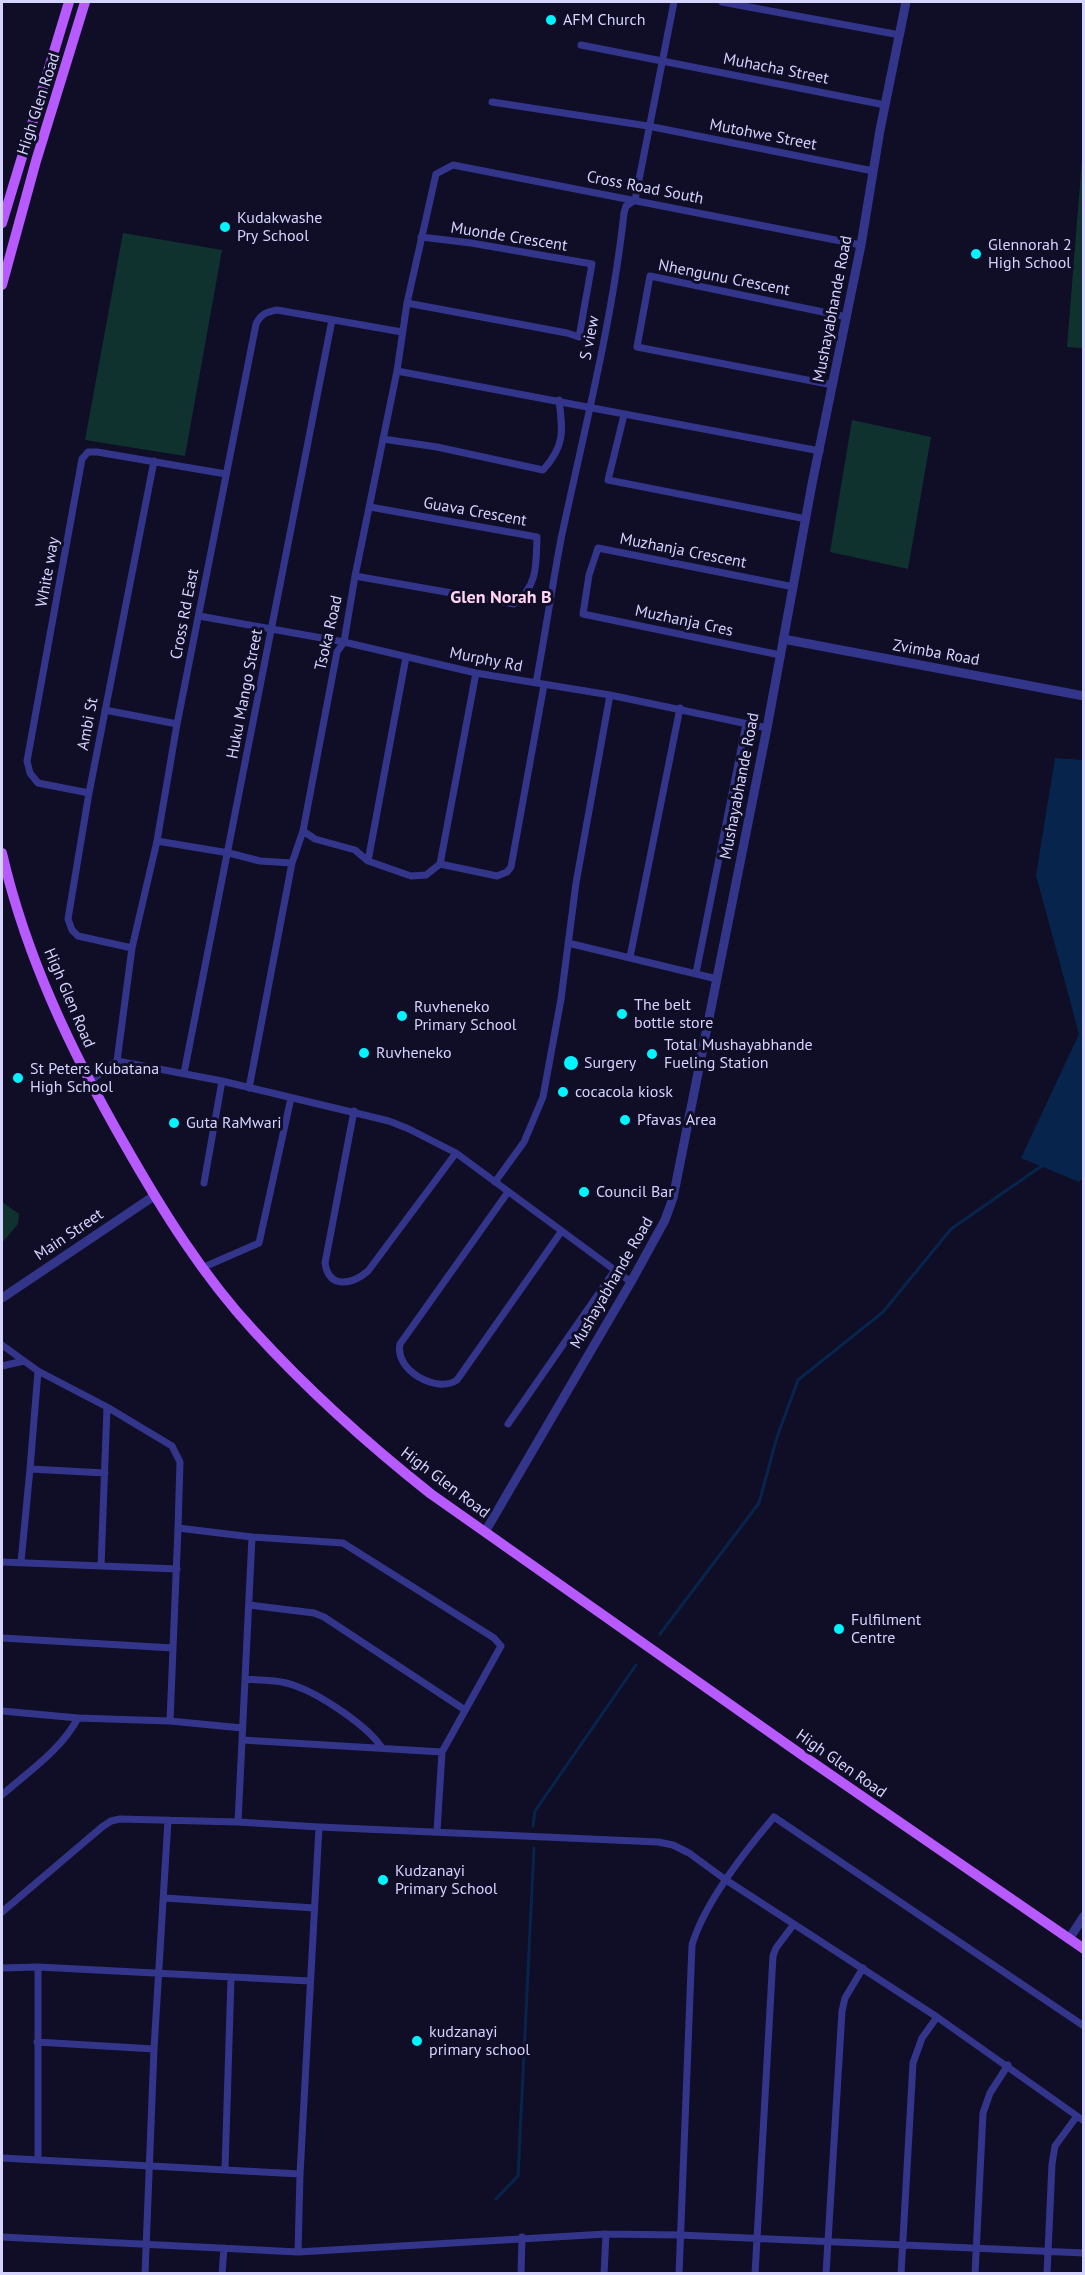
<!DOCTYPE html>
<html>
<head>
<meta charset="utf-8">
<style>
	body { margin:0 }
	#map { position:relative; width:1085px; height:2275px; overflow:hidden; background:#100d27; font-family:"PT Sans",sans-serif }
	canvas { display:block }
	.frame { position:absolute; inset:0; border:3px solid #d5d3ff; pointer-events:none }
</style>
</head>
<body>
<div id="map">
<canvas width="1085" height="2275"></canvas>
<div class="frame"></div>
</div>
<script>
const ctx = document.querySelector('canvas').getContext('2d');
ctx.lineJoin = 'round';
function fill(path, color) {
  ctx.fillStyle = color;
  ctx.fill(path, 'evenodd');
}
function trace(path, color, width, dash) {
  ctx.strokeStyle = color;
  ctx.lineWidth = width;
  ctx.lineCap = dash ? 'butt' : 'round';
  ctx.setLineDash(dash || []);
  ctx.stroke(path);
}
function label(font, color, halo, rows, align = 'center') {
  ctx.font = font + ' "PT Sans",sans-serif';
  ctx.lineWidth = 6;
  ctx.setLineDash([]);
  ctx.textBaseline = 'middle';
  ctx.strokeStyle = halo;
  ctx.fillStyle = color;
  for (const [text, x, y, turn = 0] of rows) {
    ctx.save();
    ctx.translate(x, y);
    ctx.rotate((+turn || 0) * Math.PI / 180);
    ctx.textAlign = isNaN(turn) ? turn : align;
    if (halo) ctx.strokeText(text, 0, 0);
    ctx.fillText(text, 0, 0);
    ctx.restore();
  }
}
const green = new Path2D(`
	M1083,147V348L1067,347Z
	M123,233L222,250L185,456L85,440Z
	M852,420L931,437L908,569L830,552Z
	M2,1202L19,1214L18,1224L2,1243Z`);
const water = new Path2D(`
	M1055,758L1083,760L1084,1177L1079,1182L1021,1158L1079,1034L1036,875Z`);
const stream = new Path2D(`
	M660,1634L759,1503L777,1437L798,1380L883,1312L951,1229L1043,1165
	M533,1826L535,1811L636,1665
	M496,2199L518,2176L534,1848`);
const minor = new Path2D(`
	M722,2L900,35
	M581,45L885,105
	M492,102L648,126L873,171
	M407,303L567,333L579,337L592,264L471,243L421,237
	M397,371L820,451
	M833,385L637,347L650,276L847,317
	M624,415L608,480L806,519
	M383,439L437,447L543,470C565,446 563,431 559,400
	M355,576L514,604C538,586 536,565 537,537L370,507
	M199,616L344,642L476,673L610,695L767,728
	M780,655L583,614L589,575L598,548L794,587
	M536,683C545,635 552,587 561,539C584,431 612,323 624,213L626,206L635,200L674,2
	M105,710L177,724
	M89,793L38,783L30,773L27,761L82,459L88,452H97L226,474
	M303,831L315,839L355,850L368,861L411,876L426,875L440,864L476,673
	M157,841L229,853L260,861L292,863
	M368,861L406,657
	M440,864L497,876L507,872L511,867L544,685
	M568,943L717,979
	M132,948L78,936L72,930L68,919L89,793L154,461
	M630,957L680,708
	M696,973L746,724
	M117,1061L132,948L157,841L177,724L256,324C261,314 266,312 277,310L402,332
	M184,1073L332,320
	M89,1082L117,1061L222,1081L389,1121L409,1129L456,1153L631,1282
	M249,1088L292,863L303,831L337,652L344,642L355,576L397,371L407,303L436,174L453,165L861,245
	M354,1111L325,1263C329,1290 353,1284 368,1271L456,1153
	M495,1182L524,1142L543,1097L561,999L576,883L610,695
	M204,1183L222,1081
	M508,1192L400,1344C394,1370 437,1394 457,1380L561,1232
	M204,1267L259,1243L291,1098
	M2,1345L38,1371L107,1407L172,1446L180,1462L178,1528
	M2,1366L24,1361
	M508,1424L615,1270
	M30,1469L38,1371
	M2,1562L177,1569
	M21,1562L30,1469L105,1473
	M101,1566L107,1407
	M249,1605L314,1613L324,1617L465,1710
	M2,1638L173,1648
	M245,1679C262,1680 280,1680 296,1686C321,1695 368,1726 382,1748
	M2,1711L78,1718L170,1721L178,1528L252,1537L343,1543L494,1638L501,1646L442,1752L437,1831
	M170,1721L242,1728
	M242,1740L442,1752
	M2,1795C29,1771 61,1750 78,1718
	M238,1822L252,1537
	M165,1898L314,1908
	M2,1912L102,1827L111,1821L120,1819L238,1822L319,1827L658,1842L673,1845L689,1853L726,1880L937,2017L1084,2121
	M2,1968L38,1967L310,1981
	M37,2042L154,2049
	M2,2158L300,2174
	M38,2160V1967
	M225,2169L231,1978
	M2,2237L298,2252L606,2234L680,2235L1084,2253
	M298,2252L300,2174L319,1827
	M145,2274L154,2049L168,1820
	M222,2274L224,2248
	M521,2274L522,2237
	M604,2274L606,2234
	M679,2274L692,1945C704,1904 746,1850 774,1817L1084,2026
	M755,2274L773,1956L776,1948L794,1924
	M826,2274L842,2011L845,1998L863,1968
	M901,2274L913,2063L922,2038L937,2017
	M975,2274L983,2113L990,2093L1008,2065
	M1047,2274L1052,2164L1055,2146L1077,2116`);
const tertiary = new Path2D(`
	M783,639L1084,696
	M2,1298L154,1196
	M485,1532L631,1282L665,1220L673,1198L767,728L812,484L861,245L880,130L906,2
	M1069,1939L1084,1916`);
const primary = new Path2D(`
	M2,223L69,2
	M2,285L36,161L85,2
	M2,853C26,957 72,1053 125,1145C162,1210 203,1276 254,1331C308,1390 369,1445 431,1494L802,1755L1084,1949`);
const markers = [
	[551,20,6,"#00f5fe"],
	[225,227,6,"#00f5fe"],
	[976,254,6,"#00f5fe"],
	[622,1014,6,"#00f5fe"],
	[402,1016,6,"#00f5fe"],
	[364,1053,6,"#00f5fe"],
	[652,1054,6,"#00f5fe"],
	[571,1063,8,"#00f5fe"],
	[18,1078,6,"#00f5fe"],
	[563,1092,6,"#00f5fe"],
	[625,1120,6,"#00f5fe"],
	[174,1123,6,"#00f5fe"],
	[584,1192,6,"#00f5fe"],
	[839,1629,6,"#00f5fe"],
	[383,1880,6,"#00f5fe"],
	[417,2041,6,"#00f5fe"]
];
const poiNames = [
	["AFM Church",563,20],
	["Kudakwashe",237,218],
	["Pry School",237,236],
	["Glennorah 2",988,245],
	["High School",988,263],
	["The belt",634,1005],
	["bottle store",634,1023],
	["Ruvheneko",414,1007],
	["Primary School",414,1025],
	["Total Mushayabhande",664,1045],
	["Fueling Station",664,1063],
	["Ruvheneko",376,1053],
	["Surgery",584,1063],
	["St Peters Kubatana",30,1069],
	["High School",30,1087],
	["cocacola kiosk",575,1092],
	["Pfavas Area",637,1120],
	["Guta RaMwari",186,1123],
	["Council Bar",596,1192],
	["Fulfilment",851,1620],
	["Centre",851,1638],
	["Kudzanayi",395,1871],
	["Primary School",395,1889],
	["kudzanayi",429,2032],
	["primary school",429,2050]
];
const streetNames = [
	["Muhacha Street",776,69,11],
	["High Glen Road",39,104,-72],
	["Mutohwe Street",763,135,11],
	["Cross Road South",645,188,11],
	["Muonde Crescent",509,237,9],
	["Nhengunu Crescent",724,278,11],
	["Mushayabhande Road",833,309,-79],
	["S view",590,338,-79],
	["Guava Crescent",475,512,10],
	["Muzhanja Crescent",683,551,11],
	["White way",48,572,-80],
	["Cross Rd East",185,614,-79],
	["Muzhanja Cres",684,621,12],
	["Tsoka Road",329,633,-77],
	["Zvimba Road",936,653,10],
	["Murphy Rd",486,660,11],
	["Huku Mango Street",245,694,-79],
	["Ambi St",88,724,-79],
	["Mushayabhande Road",740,786,-79],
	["High Glen Road",69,998,67],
	["Main Street",69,1235,-34],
	["Mushayabhande Road",612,1283,-60],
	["High Glen Road",445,1483,37],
	["High Glen Road",841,1764,35]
];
const neighbourhoodNames = [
	["Glen Norah B",501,598]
];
fill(green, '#0f322f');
fill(water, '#07254c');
trace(stream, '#07254c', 3);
trace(minor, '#33358b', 7);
trace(tertiary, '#33358b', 9);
trace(primary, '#b75aff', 10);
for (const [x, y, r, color] of markers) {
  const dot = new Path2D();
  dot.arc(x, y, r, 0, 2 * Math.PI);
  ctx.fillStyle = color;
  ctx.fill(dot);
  trace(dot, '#100d27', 2);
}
label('16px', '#d5d3ff', '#100d27', poiNames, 'left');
label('16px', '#d5d3ff', '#100d27', streetNames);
label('bold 18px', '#ffd5f2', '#100d27', neighbourhoodNames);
</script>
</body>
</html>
